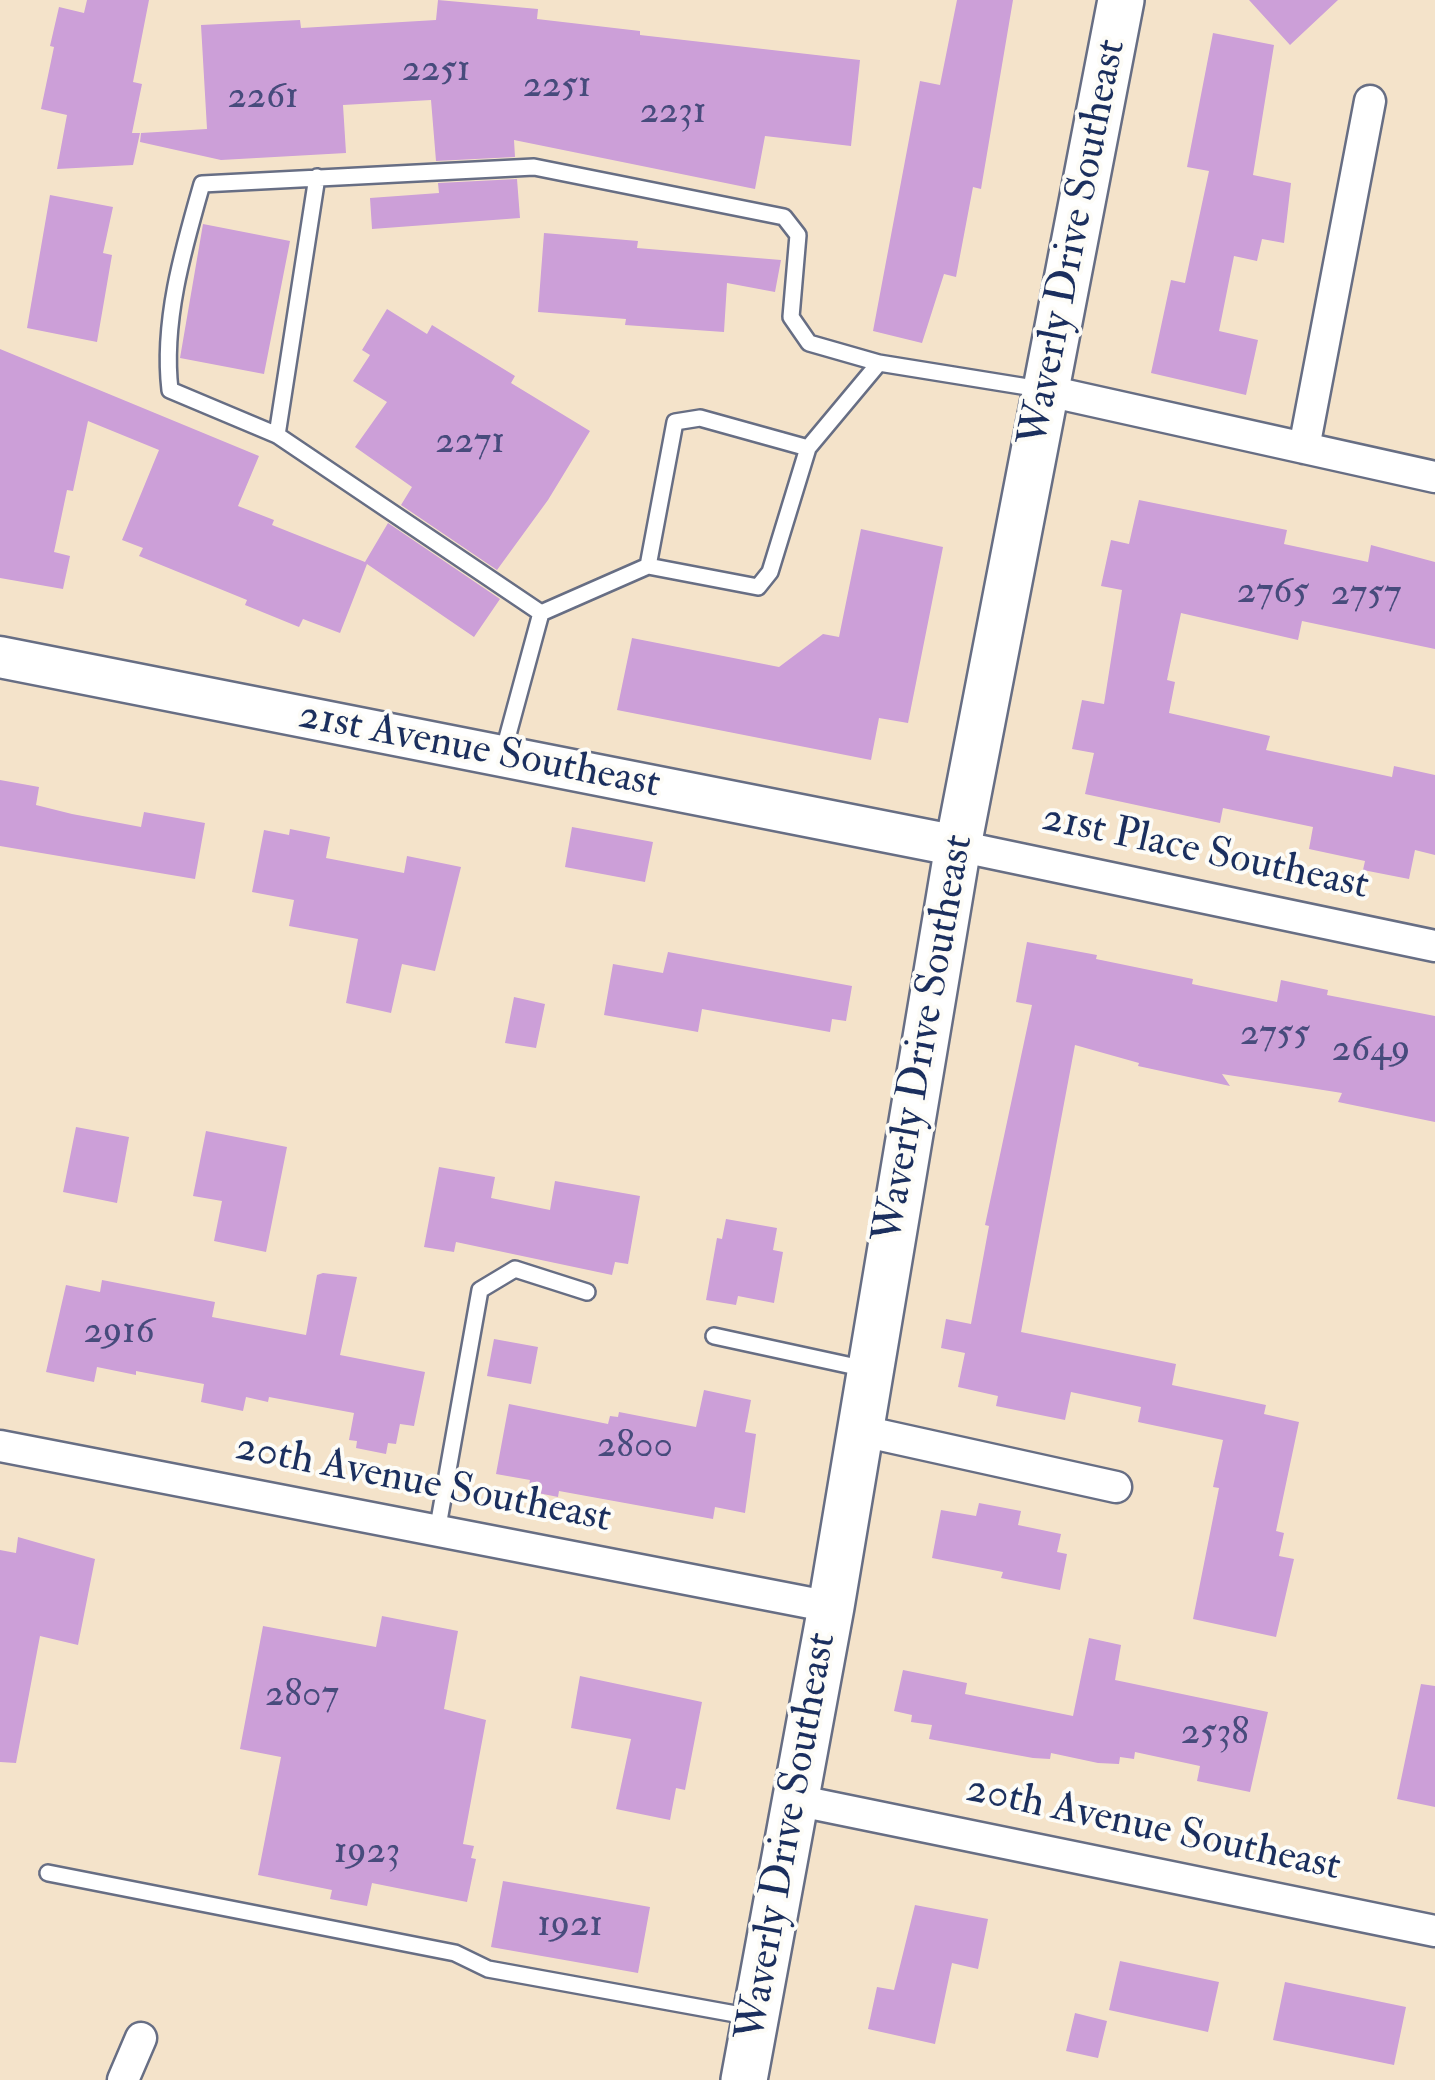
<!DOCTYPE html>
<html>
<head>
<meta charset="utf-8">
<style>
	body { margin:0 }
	canvas { display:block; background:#f4e3ca }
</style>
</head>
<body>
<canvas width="1435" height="2080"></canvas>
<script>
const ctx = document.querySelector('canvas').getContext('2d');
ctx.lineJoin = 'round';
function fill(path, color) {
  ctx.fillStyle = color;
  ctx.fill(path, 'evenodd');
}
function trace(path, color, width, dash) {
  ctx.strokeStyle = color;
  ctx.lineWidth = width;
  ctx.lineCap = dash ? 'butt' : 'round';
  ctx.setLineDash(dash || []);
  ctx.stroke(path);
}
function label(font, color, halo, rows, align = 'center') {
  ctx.font = font + ' "IM FELL Double Pica",serif';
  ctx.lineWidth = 8;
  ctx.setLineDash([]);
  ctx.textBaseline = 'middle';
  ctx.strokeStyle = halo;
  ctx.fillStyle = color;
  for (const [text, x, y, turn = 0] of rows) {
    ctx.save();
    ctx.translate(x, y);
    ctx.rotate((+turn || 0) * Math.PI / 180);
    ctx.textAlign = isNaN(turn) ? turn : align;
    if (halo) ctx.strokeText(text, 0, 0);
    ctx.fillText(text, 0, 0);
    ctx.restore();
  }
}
const building = new Path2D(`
	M87,0H149L133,82L142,84L132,133H140L133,165L57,169L67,115L41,109L54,47L50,46L59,7L84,13Z
	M438,0L538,9L537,19L640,31V35L860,60L851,146L765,136L755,189L514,140L515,157L436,161L431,100L343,105L346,153L221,160L140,142L141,133L207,129L201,25L300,20L301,28L436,20Z
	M957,0H1013L981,189L973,187L956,277L944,274L922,343L873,331L920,81L940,85Z
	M1249,0H1338L1290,45Z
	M1213,33L1274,45L1253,175L1291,183L1284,243L1262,239L1257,261L1234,256L1219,331L1258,340L1246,395L1151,373L1171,280L1185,283L1209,171L1187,167Z
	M517,179L520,218L372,229L370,198L439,193L438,183Z
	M50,195L113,207L103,253L112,255L97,342L27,328Z
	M203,224L290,241L264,374L180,358Z
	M544,233L638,241L637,248L781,260L775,292L727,283L724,332L625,325L626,319L538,312Z
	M387,309L427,334L432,325L515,376L511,383L590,431L548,500L497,570L401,505L412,487L355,447L387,402L353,381L370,355L362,350Z
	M0,349L259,456L238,506L274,520L272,525L365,562L388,523L500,599L474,637L367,564L340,633L303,619L299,627L245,605L247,600L139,556L143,548L122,540L159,450L88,421L73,491L67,490L54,552L70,556L63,589L0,578Z
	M1139,500L1287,530L1284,544L1368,562L1371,545L1435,562V649L1302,621L1298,640L1181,613L1167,680L1175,682L1169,713L1270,736L1266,750L1392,777L1394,766L1435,775V855L1415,850L1409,879L1363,870L1365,861L1309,849L1313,827L1223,808L1220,823L1085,794L1094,753L1072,749L1082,700L1104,704L1122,590L1101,586L1111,540L1129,544Z
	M861,529L943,547L908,723L879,718L871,760L617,710L632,638L779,667L823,634L839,637Z
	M0,780L39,787L36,805L72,814L141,827L144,812L205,823L195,879L0,846Z
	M572,827L653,842L645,882L565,867Z
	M290,829L330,837L326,858L404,873L407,856L461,867L435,971L402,964L391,1013L346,1003L358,939L289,926L294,900L252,892L264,830L289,835Z
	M1027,942L1097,955L1096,959L1193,979L1192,984L1277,1002L1281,980L1328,990L1327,995L1435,1016V1122L1338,1102L1342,1093L1222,1074L1230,1086L1138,1066L1139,1063L1075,1045L1021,1332L1176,1364L1172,1385L1266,1405L1264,1414L1299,1422L1276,1531L1284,1533L1279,1556L1294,1559L1276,1637L1193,1619L1219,1488L1213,1487L1223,1440L1138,1422L1141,1407L1071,1392L1065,1420L996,1406L998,1396L958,1387L965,1353L941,1348L946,1319L971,1324L989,1226L985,1225L1032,1005L1016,1002Z
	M668,952L852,986L846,1021L832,1019L830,1032L702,1009L698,1032L604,1015L613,964L663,973Z
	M514,997L545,1004L536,1048L505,1043Z
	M76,1127L129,1137L117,1203L63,1192Z
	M206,1131L287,1147L266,1252L214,1241L222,1201L193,1196Z
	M439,1167L495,1177L491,1198L550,1210L555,1181L640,1196L628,1264L615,1262L612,1275L456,1242L454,1252L424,1247Z
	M726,1219L777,1228L773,1250L783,1252L774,1303L738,1296L736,1305L706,1300L717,1238L722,1239Z
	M323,1273L357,1277L340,1355L425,1372L414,1426L400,1424L396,1444L388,1443L386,1454L356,1448L357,1441L349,1440L354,1413L269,1397L268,1402L246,1397L243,1411L201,1402L204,1384L136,1371V1375L97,1367L94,1382L46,1372L66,1285L100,1292L102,1280L215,1302L212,1317L306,1335L317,1275Z
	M494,1339L538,1347L531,1384L487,1376Z
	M704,1390L751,1400L745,1432L756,1434L745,1513L715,1507L713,1519L559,1491L558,1497L528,1491L530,1480L496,1474L509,1404L608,1424L610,1416L618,1417L619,1412L696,1427Z
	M979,1503L1021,1511L1018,1525L1061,1534L1057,1552L1067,1554L1060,1590L1001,1578L1003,1572L932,1558L941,1510L976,1516Z
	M18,1537L95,1559L78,1645L40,1636L16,1763L0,1762V1550L16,1553Z
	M382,1616L458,1631L444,1709L486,1720L463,1844L474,1846L471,1858L476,1859L467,1902L372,1883L367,1906L330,1899L332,1890L258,1875L281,1757L240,1749L263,1626L376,1647Z
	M1089,1638L1121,1645L1115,1680L1268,1712L1250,1792L1197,1781L1200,1766L1135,1752L1134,1759L1120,1757L1119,1764L1098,1763L1051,1753L1050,1759L1033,1758L929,1739L932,1725L911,1722L912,1715L894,1711L903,1670L967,1683L965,1694L1073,1716Z
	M580,1676L702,1702L685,1790L676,1788L670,1820L616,1809L631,1739L571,1728Z
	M1421,1684L1435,1686V1807L1397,1799Z
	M503,1881L650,1907L638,1973L491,1947Z
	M915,1905L988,1919L978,1969L952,1963L935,2044L868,2029L877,1987L894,1990Z
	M1120,1961L1219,1982L1208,2032L1109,2010Z
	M1285,1982L1406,2007L1394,2065L1273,2040Z
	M1075,2013L1107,2021L1098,2058L1066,2051Z`);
const service = new Path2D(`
	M277,435L317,177
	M648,566L675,422L700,418L808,448
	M541,613L277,435L170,390C162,322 183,250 202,184L534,167L784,217L798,235L791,317L809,343L879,363
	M503,753L541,613L648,566L758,587L770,572L808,448L879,363L1040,389
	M714,1336L866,1369
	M437,1532L480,1290L515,1269L587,1292
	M48,1873L455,1953L488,1969L752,2017`);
const minor = new Path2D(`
	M1048,391L1435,477
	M1304,448L1370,101
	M958,846L1435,946
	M858,1430L1116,1487
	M0,1446L831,1607
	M795,1800L1435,1931
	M123,2080L141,2038`);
const tertiary = new Path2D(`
	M0,657L958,846`);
const secondary = new Path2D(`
	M744,2080L831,1607L958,846L1121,0`);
const numberNames = [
	["2251",436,72],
	["2251",557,88],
	["2261",263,99],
	["2231",673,114],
	["2271",470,444],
	["2765",1273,594],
	["2757",1366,596],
	["2755",1275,1036],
	["2649",1371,1052],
	["2916",119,1334],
	["2800",635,1448],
	["2807",302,1697],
	["2538",1215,1735],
	["1923",367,1854],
	["1921",570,1927]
];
const streetNames = [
	["Waverly Drive Southeast",1075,243,-79],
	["21st Avenue Southeast",479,752,11],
	["21st Place Southeast",1205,854,12],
	["Waverly Drive Southeast",926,1039,-80],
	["20th Avenue Southeast",423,1485,11],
	["20th Avenue Southeast",1153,1830,12],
	["Waverly Drive Southeast",789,1837,-80]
];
fill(building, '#cc9fd8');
trace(service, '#676e84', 20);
trace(minor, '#676e84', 35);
trace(tertiary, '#676e84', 45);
trace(secondary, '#676e84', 50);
trace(service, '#fff', 15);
trace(minor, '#fff', 30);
trace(tertiary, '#fff', 40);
trace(secondary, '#fff', 45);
label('38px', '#474b7c', null, numberNames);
label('42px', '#1b2f5e', '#fdfcf7', streetNames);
</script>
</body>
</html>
